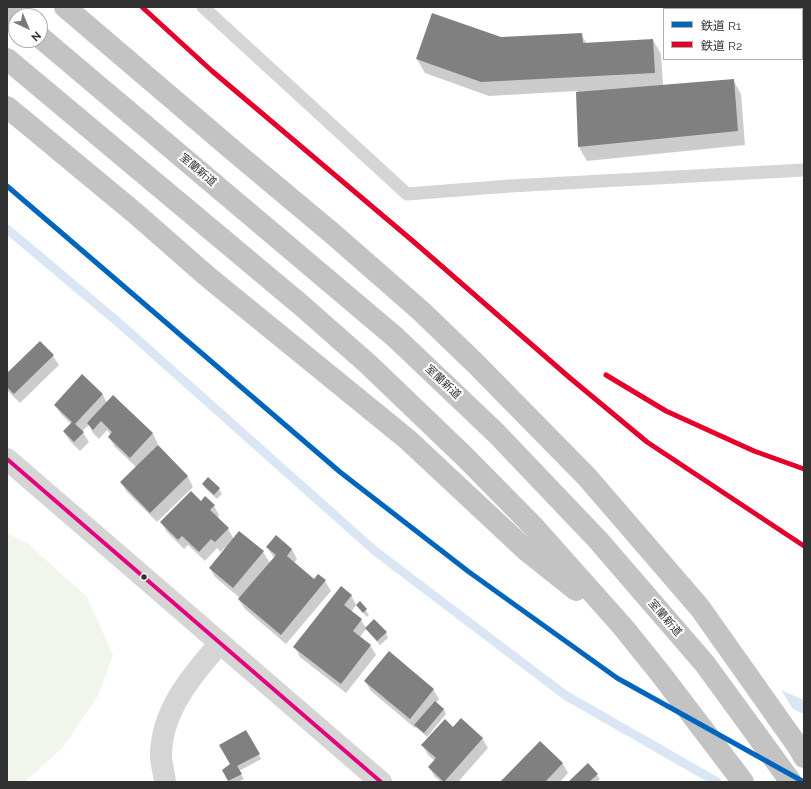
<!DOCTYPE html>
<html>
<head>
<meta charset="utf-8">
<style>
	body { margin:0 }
	#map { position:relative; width:811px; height:789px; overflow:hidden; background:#fff; font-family:Raleway,"Noto Sans JP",sans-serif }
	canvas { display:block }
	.frame { position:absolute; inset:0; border:8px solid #313131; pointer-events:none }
	.legend { position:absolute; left:663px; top:8px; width:140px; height:52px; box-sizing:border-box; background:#fff; border:1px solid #adadad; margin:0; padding:5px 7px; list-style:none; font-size:12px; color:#313131 }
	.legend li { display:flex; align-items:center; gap:8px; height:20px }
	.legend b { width:20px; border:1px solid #adadad }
	.north { position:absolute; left:8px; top:8px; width:40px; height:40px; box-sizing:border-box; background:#fff; border:1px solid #adadad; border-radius:50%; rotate:136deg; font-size:11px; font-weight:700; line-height:16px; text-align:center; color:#313131 }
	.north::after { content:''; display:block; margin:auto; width:14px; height:18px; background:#797979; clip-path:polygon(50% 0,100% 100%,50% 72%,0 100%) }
</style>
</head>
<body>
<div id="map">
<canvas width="811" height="789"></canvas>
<div class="frame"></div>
<ul class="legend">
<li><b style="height:5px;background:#0065bd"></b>鉄道 R1</li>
<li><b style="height:5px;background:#e4002b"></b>鉄道 R2</li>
</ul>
<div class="north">N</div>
</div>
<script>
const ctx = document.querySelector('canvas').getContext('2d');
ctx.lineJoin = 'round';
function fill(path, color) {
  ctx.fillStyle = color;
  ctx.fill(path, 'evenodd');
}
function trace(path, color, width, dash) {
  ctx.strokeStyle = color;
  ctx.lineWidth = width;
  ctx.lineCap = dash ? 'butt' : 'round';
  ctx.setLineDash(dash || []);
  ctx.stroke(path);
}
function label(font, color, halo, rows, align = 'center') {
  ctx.font = font + ' Raleway,"Noto Sans JP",sans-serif';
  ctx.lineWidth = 4;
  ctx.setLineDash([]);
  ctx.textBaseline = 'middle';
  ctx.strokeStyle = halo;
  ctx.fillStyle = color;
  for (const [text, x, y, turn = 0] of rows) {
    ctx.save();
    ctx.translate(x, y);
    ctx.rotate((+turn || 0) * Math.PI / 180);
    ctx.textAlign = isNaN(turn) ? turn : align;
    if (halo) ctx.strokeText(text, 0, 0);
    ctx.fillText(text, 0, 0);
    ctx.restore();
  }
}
const green = new Path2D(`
	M7,533L27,543L87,597L113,655L98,696L64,746L25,782H7Z`);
const water = new Path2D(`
	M781,690L804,700V714L793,709Z`);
const shadow = new Path2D(`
	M663,7H702V9H664Z
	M433,14L501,38L581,34L587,44L653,40L661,54L663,86L733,80L741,94L745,145L587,161L579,147L577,91L489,96L425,73L417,59Z
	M40,342L53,356L59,365L20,403L7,390V374Z
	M82,376L103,395L107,403L113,397L153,434L158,444L157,445L188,477L193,487L157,522L127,492L121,482L136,467L115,447L109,437L111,435L107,430L99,439L93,433L89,425L82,431L89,442L80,451L70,441L64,432L71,424L61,414L55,405Z
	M208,479L219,489L222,494L217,499L206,489L203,484Z
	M200,502L214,506L219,515L217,518L228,529L234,539L263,552L270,563L274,558L267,547L292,549L297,559L294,563L314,580L325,581L331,591L286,644L245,609L239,600L240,598L215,577L210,568L226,549L224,548L221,552L217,548L205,561L188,545L184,549L167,532L161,522Z
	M351,595L356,605L351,612L361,620L366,628L386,633L388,638L380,645L366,629L360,637L370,645L376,655L346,693L300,657L295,647Z
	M360,603L369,615L367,617L357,605Z
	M365,681L433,689L439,699L436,703L444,709L446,714L427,737L416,727L415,728L371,691Z
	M246,731L261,759L239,771L244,779L238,782H230L223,770L232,765Z
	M482,738L488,748L458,782H441L435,777L429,767L435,761L428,755L423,746Z
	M540,742L563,764L568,773L560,782H501Z
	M597,775L600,779L597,782H570Z`);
const stream = new Path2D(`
	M7,229L119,323L375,551L565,695L717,782`);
const building = new Path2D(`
	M432,13L501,37L582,33L583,43L653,39L655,73L481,82L416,59Z
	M734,79L738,131L578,147L576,92Z
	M40,341L54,355L14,394L7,387V373Z
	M82,374L103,394L75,424L84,432L74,442L63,431L72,422L54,405Z
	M113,395L153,433L130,458L108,437L112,432L101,421L93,430L87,423Z
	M158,445L188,476L150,513L120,482Z
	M208,477L220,488L214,495L202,484Z
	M191,491L201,501L205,496L215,505L210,510L229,528L215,542L211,539L199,552L182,536L178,540L160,522Z
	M239,531L264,551L233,588L209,568Z
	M276,535L292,549L287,556L314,579L318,574L326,580L281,635L238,599L276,555L266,547Z
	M341,586L352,595L344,605L362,619L353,631L371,645L341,684L293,647Z
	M360,601L367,609L363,613L356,605Z
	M374,619L387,632L377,641L365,628Z
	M389,651L434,689L410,719L364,681Z
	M435,701L444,709L424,733L414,725Z
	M461,718L483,738L444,782L428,767L436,758L421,745L445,719L453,727Z
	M246,730L260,754L237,766L242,774L228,781L222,770L230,764L219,745Z
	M540,741L563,763L545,782H500Z
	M588,763L598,774L589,782H568Z`);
const service = new Path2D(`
	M203,7L407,194L510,186L804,170`);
const minor = new Path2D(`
	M165,782C164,774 162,766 161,758C160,712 192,675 220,643`);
const tertiary = new Path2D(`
	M7,459L381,782`);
const motorway = new Path2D(`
	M65,7L235,152L333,234L421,311L476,364L587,477L700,608L799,748L804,757
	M7,9L16,17
	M40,37L395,337L496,433L598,540L705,664L791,782
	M7,59L301,305L368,364L464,456L534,527L623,627L660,673L743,782
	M7,107L135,213L208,277L407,439L527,551L576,590`);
const bus1 = new Path2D(`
	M7,459L381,782`);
const rail1 = new Path2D(`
	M7,186L340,472L469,572L617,678L804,782`);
const rail2 = new Path2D(`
	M142,7L212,71L414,242L570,378L647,442L804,546
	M606,375L666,411L754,451L804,469`);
const markers = [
	[144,577,3.5,"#313131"]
];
const streetNames = [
	["室蘭新道",198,170,40],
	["室蘭新道",443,382,43],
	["室蘭新道",665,618,49]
];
fill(green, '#f1f6ed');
fill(water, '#dae6f4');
fill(shadow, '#0003');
trace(stream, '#dae6f4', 9);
fill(building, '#808080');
trace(service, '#d5d5d5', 13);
trace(minor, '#d5d5d5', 22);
trace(tertiary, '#d5d5d5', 22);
trace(motorway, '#c3c3c3', 22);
trace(bus1, '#e5007d', 4);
trace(rail1, '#0065bd', 5);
trace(rail2, '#e4002b', 5);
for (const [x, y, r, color] of markers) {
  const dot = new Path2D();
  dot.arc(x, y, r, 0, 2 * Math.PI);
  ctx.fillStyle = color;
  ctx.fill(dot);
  trace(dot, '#fff', 1.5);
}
label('11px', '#313131', '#fff', streetNames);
</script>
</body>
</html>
